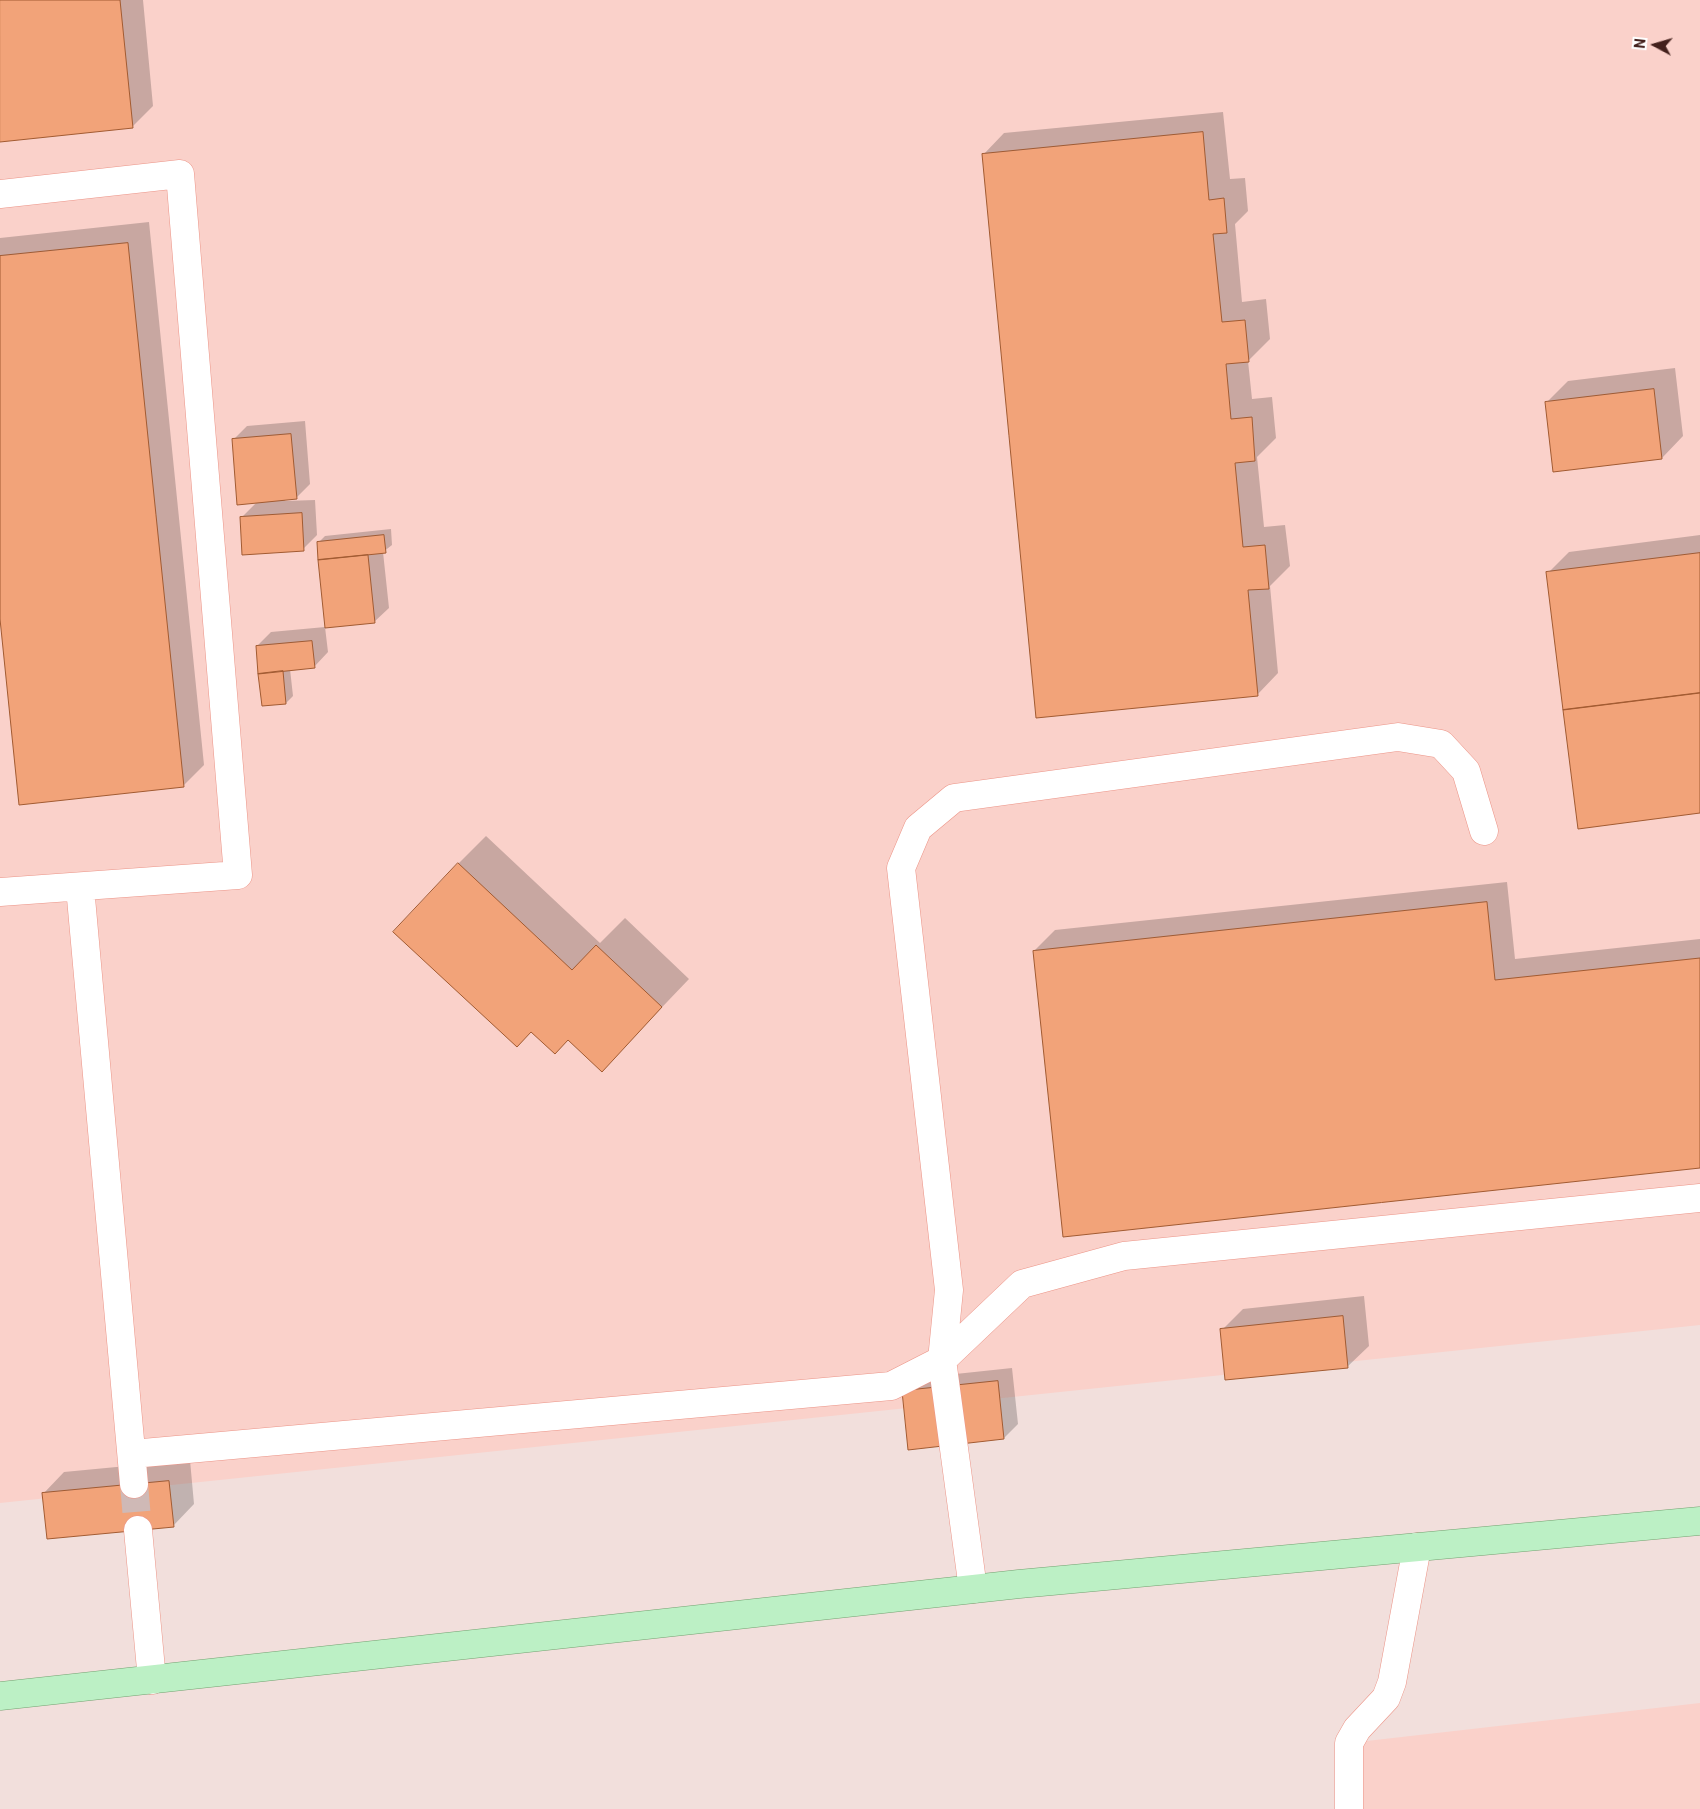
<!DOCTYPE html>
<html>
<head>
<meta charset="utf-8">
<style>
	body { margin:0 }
	#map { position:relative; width:1700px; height:1809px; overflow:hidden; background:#f2dfdc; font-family:Roboto,sans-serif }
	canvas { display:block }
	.north { position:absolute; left:1630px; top:20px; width:50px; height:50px; -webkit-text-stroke:4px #fff; paint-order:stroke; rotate:276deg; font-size:14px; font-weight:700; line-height:20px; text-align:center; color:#43201c }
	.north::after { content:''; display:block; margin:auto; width:18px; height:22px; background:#43201c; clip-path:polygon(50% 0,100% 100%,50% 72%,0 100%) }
</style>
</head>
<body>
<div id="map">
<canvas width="1700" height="1809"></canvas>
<div class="north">N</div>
</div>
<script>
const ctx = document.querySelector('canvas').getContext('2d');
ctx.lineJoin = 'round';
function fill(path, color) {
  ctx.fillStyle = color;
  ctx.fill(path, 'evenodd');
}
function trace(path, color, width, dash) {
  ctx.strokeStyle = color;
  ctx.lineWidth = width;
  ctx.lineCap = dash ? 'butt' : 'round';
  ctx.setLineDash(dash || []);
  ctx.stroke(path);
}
const built = new Path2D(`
	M0,0H1700V1325L0,1503Z
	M1700,1703V1809H1350L1349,1743Z`);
const shadow = new Path2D(`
	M0,0H143L153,106L132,127L0,141Z
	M1223,112L1230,179L1245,178L1248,211L1235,224L1242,302L1266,299L1270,339L1248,361L1252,399L1272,397L1276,438L1257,457L1264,527L1285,525L1290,566L1270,586L1278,673L1257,695L983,155L1004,133Z
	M149,222L204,765L183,786L0,606V238Z
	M1675,368L1683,436L1662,458L1554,470L1547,402L1568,381Z
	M305,421L310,484L296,498L284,499L285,501L315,500L317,535L303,549L242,517L257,502L233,440L247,426Z
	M391,529L392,545L383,552L389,608L374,622L326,627L318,543L325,536Z
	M1700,535V812L1548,573L1569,552Z
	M325,627L328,652L314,667L290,669L293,696L286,703L257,646L271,632Z
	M486,836L600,943L625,918L689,979L602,1070L458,864Z
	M1507,882L1515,959L1700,939V1167L1034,951L1055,930Z
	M1364,1296L1369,1346L1347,1367L1222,1330L1243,1309Z
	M1012,1368L1018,1424L1004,1438L903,1392L918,1378Z
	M190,1460L194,1504L173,1526L43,1494L64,1472Z`);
const building = new Path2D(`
	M0,0H120L133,128L0,142Z
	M1203,132L1209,200L1224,198L1227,233L1213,234L1222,322L1245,320L1249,362L1226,364L1231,419L1252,417L1255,461L1235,463L1243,547L1265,545L1269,589L1248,590L1258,696L1036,718L982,154Z
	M128,243L184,787L19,805L0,619V256Z
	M1654,389L1662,459L1553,472L1545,402Z
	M291,434L297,499L237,505L232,439Z
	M302,513L304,551L242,555L240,517Z
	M384,535L386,553L318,560L317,542Z
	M1700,553V693L1563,710L1546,572Z
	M368,555L375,623L325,628L318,560Z
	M312,641L315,668L258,674L256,646Z
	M283,671L286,704L262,706L258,674Z
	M1700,693V813L1578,829L1563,710Z
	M458,863L572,970L596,945L662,1007L602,1072L568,1040L555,1054L531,1032L517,1047L393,932Z
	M1487,902L1495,980L1700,958V1168L1063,1237L1033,951Z
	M1343,1316L1348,1368L1225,1380L1220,1329Z
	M998,1381L1004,1439L908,1450L902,1391Z
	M169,1481L174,1527L47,1539L42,1493Z`);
const minorTunnel = new Path2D(`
	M134,1484L138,1530`);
const minor = new Path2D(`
	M0,194L180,174L238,875L0,892
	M80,887L134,1484
	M132,1454L891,1386L942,1360L949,1290L901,868L918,828L954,798L1398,737L1441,744L1466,771L1484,831
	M138,1530L152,1680
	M973,1589L942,1360L1022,1284L1124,1256L1700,1198
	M1349,1809V1743L1357,1729L1386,1698L1392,1682L1417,1547`);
const major = new Path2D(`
	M0,1696L1019,1584L1700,1521`);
fill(built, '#fad1ca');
fill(shadow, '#0003');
fill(building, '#f2a379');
trace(building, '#a25b32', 1);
trace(minorTunnel, '#cfb9b6', 28, [28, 14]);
trace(minor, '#ec9487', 29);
trace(major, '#74a171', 29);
trace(minor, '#fff', 28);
trace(major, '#bcf0c5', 28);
</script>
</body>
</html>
